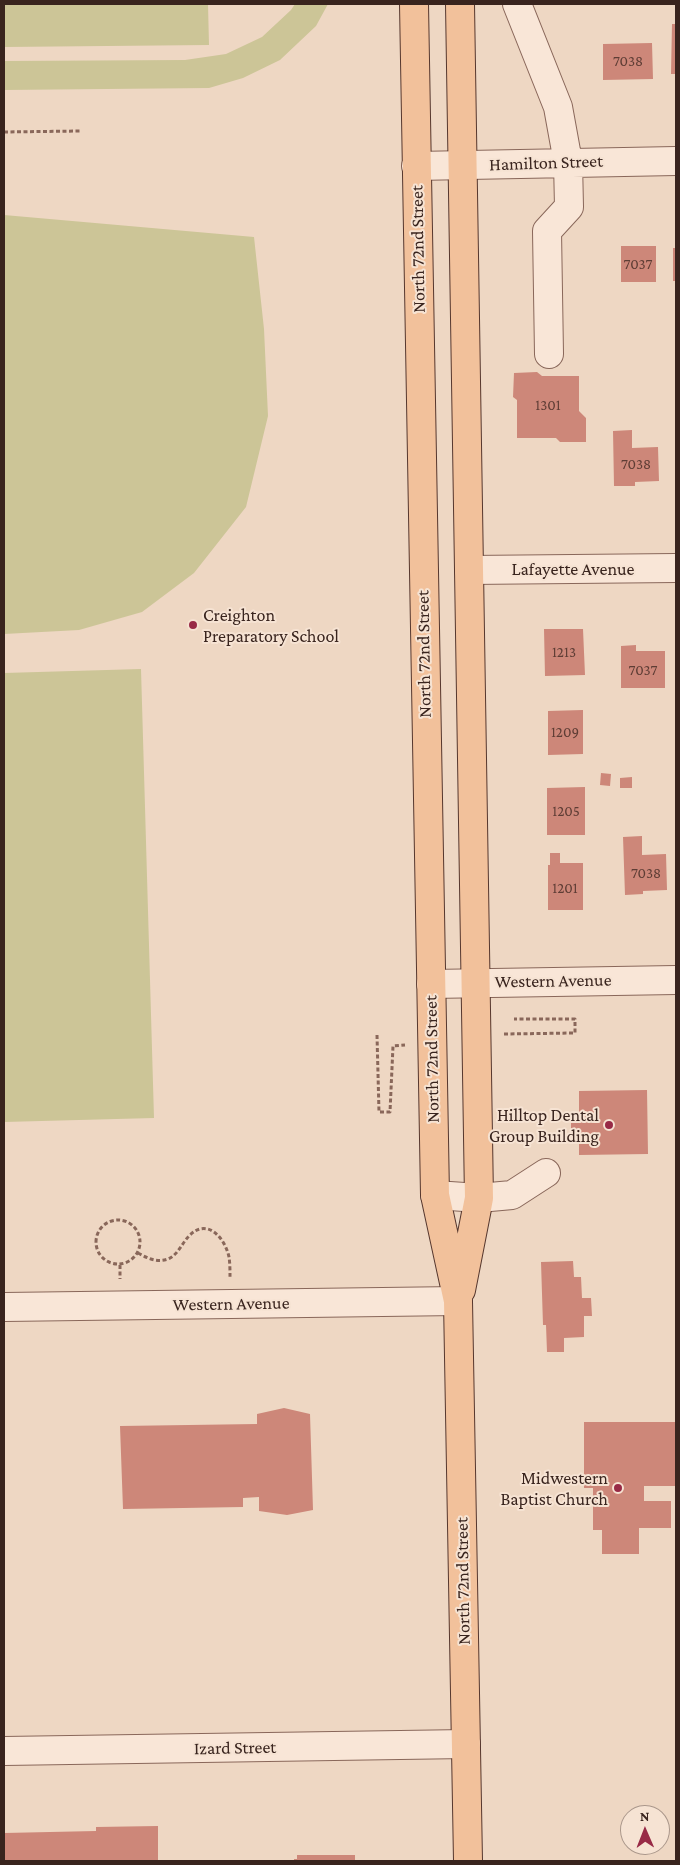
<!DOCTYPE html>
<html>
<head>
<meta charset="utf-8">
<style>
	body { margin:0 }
	#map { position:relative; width:680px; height:1865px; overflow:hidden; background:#eed7c3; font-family:"Crimson Pro",serif }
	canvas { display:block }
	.frame { position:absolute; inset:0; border:5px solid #39241e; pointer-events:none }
	.north { position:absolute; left:620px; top:1805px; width:50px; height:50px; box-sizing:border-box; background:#f6e3d3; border:1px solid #aa978b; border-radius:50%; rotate:359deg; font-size:14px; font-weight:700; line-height:20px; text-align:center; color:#39241e }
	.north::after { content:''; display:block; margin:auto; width:18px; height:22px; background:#982a46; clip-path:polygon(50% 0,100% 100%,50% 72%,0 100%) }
</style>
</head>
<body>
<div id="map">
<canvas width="680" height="1865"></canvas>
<div class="frame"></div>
<div class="north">N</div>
</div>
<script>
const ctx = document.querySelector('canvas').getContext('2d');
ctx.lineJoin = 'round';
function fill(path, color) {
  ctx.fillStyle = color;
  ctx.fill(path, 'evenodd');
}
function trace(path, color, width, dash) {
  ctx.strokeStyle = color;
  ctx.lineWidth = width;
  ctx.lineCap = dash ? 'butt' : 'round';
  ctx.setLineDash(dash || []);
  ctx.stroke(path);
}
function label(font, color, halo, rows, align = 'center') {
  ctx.font = font + ' "Crimson Pro",serif';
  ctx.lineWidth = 4;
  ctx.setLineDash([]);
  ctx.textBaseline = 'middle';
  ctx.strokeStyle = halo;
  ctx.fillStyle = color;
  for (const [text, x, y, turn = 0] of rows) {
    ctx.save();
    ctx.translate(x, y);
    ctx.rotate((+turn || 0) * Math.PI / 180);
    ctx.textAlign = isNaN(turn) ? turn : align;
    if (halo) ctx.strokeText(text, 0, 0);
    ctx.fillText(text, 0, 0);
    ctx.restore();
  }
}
const green = new Path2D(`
	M4,4H208L209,45L4,47Z
	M295,4H328L316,26L280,60L243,78L209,88L4,90V61L185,60L226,54L262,37L291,10Z
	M4,215L254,237L264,329L268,416L246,507L194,573L142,612L79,630L4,634Z
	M141,669L154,1118L4,1122V673Z`);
const building = new Path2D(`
	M672,24H676V74H671Z
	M652,43L653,79L603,80V44Z
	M621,246H656V282H621Z
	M673,248H676V281H673Z
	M537,372L542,376H579V411L586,418V442H560L556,438H517V400L513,397L514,373Z
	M632,430V448L658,447L659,481L635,482V486H614L613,431Z
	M544,629H583L585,675L545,676Z
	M636,645V651H665V688H621V646Z
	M583,710V754L548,755V711Z
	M601,773L611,774L610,786L600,785Z
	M632,777V788H620V778Z
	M585,787V835H547V788Z
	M642,836V855L666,854L667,890L643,891V894L625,895L623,837Z
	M550,853H560V863H583V910H548V865H550Z
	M647,1090L648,1154L579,1155V1134H571V1115H579V1091Z
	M573,1261L574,1277H581L582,1298H591L592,1316H584V1337L564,1338V1352H547L546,1325H543L541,1262Z
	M284,1408L310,1414L313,1510L287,1515L259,1511V1497L243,1498V1507L123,1509L120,1426L257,1424V1414Z
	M584,1422H676V1486H644V1501H671V1528H639V1554H602V1530H593V1488H584Z
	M158,1826V1861H4V1833L96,1831V1827Z
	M297,1855H355V1861H294V1859H297Z`);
const path = new Path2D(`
	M4,132L80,131
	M504,1034L575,1033V1019H514
	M377,1035L379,1112H390L393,1046L405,1045
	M96 1242a22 22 0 1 1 44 0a22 22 0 1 1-44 0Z
	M138,1253C147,1258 157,1263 168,1259C178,1255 182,1243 189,1236C207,1217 225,1238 229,1257C230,1263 230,1271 230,1277
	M120,1265V1279`);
const minor = new Path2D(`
	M517,4L558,107L568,162L569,207L547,231L549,354
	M416,166L676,161
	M469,570L676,568
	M431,984L676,980
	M435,1195L479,1198L512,1195L546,1173
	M4,1307L458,1301
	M4,1751L466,1744`);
const major = new Path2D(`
	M414,4L435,1195L458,1301L468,1861
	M460,4L479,1198L461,1290`);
const markers = [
	[193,625,5,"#982a46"],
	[609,1125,5,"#982a46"],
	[618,1488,5,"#982a46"]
];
const numberNames = [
	["7038",628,61],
	["7037",638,264],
	["1301",548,405],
	["7038",636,464],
	["1213",564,652],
	["7037",643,670],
	["1209",565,732],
	["1205",566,811],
	["7038",646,873],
	["1201",565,888]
];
const streetNames = [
	["Hamilton Street",546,163,-2],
	["North 72nd Street",418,249,-91],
	["Lafayette Avenue",573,569],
	["North 72nd Street",424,654,-91],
	["Western Avenue",553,981,-1],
	["North 72nd Street",432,1059,-91],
	["Western Avenue",231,1304,-1],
	["North 72nd Street",463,1581,-91],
	["Izard Street",235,1748,-1]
];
const poiNames = [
	["Creighton",203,615,"left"],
	["Preparatory School",203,636,"left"],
	["Hilltop Dental",599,1115],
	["Group Building",599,1136],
	["Midwestern",608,1478],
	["Baptist Church",608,1499]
];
fill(green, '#ccc597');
fill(building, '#cd8779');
trace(minor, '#89675a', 30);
trace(major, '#56372e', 30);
trace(path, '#89675a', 3, [4, 2.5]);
trace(minor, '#f9e6d7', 28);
trace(major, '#f2c19b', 28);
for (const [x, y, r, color] of markers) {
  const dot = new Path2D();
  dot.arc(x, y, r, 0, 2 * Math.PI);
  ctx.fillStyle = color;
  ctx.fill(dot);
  trace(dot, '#f6e3d3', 2);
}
label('15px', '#5e3d35', null, numberNames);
label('18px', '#39241e', '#f6e3d3', streetNames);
label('18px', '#39241e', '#f6e3d3', poiNames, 'right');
</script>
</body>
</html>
